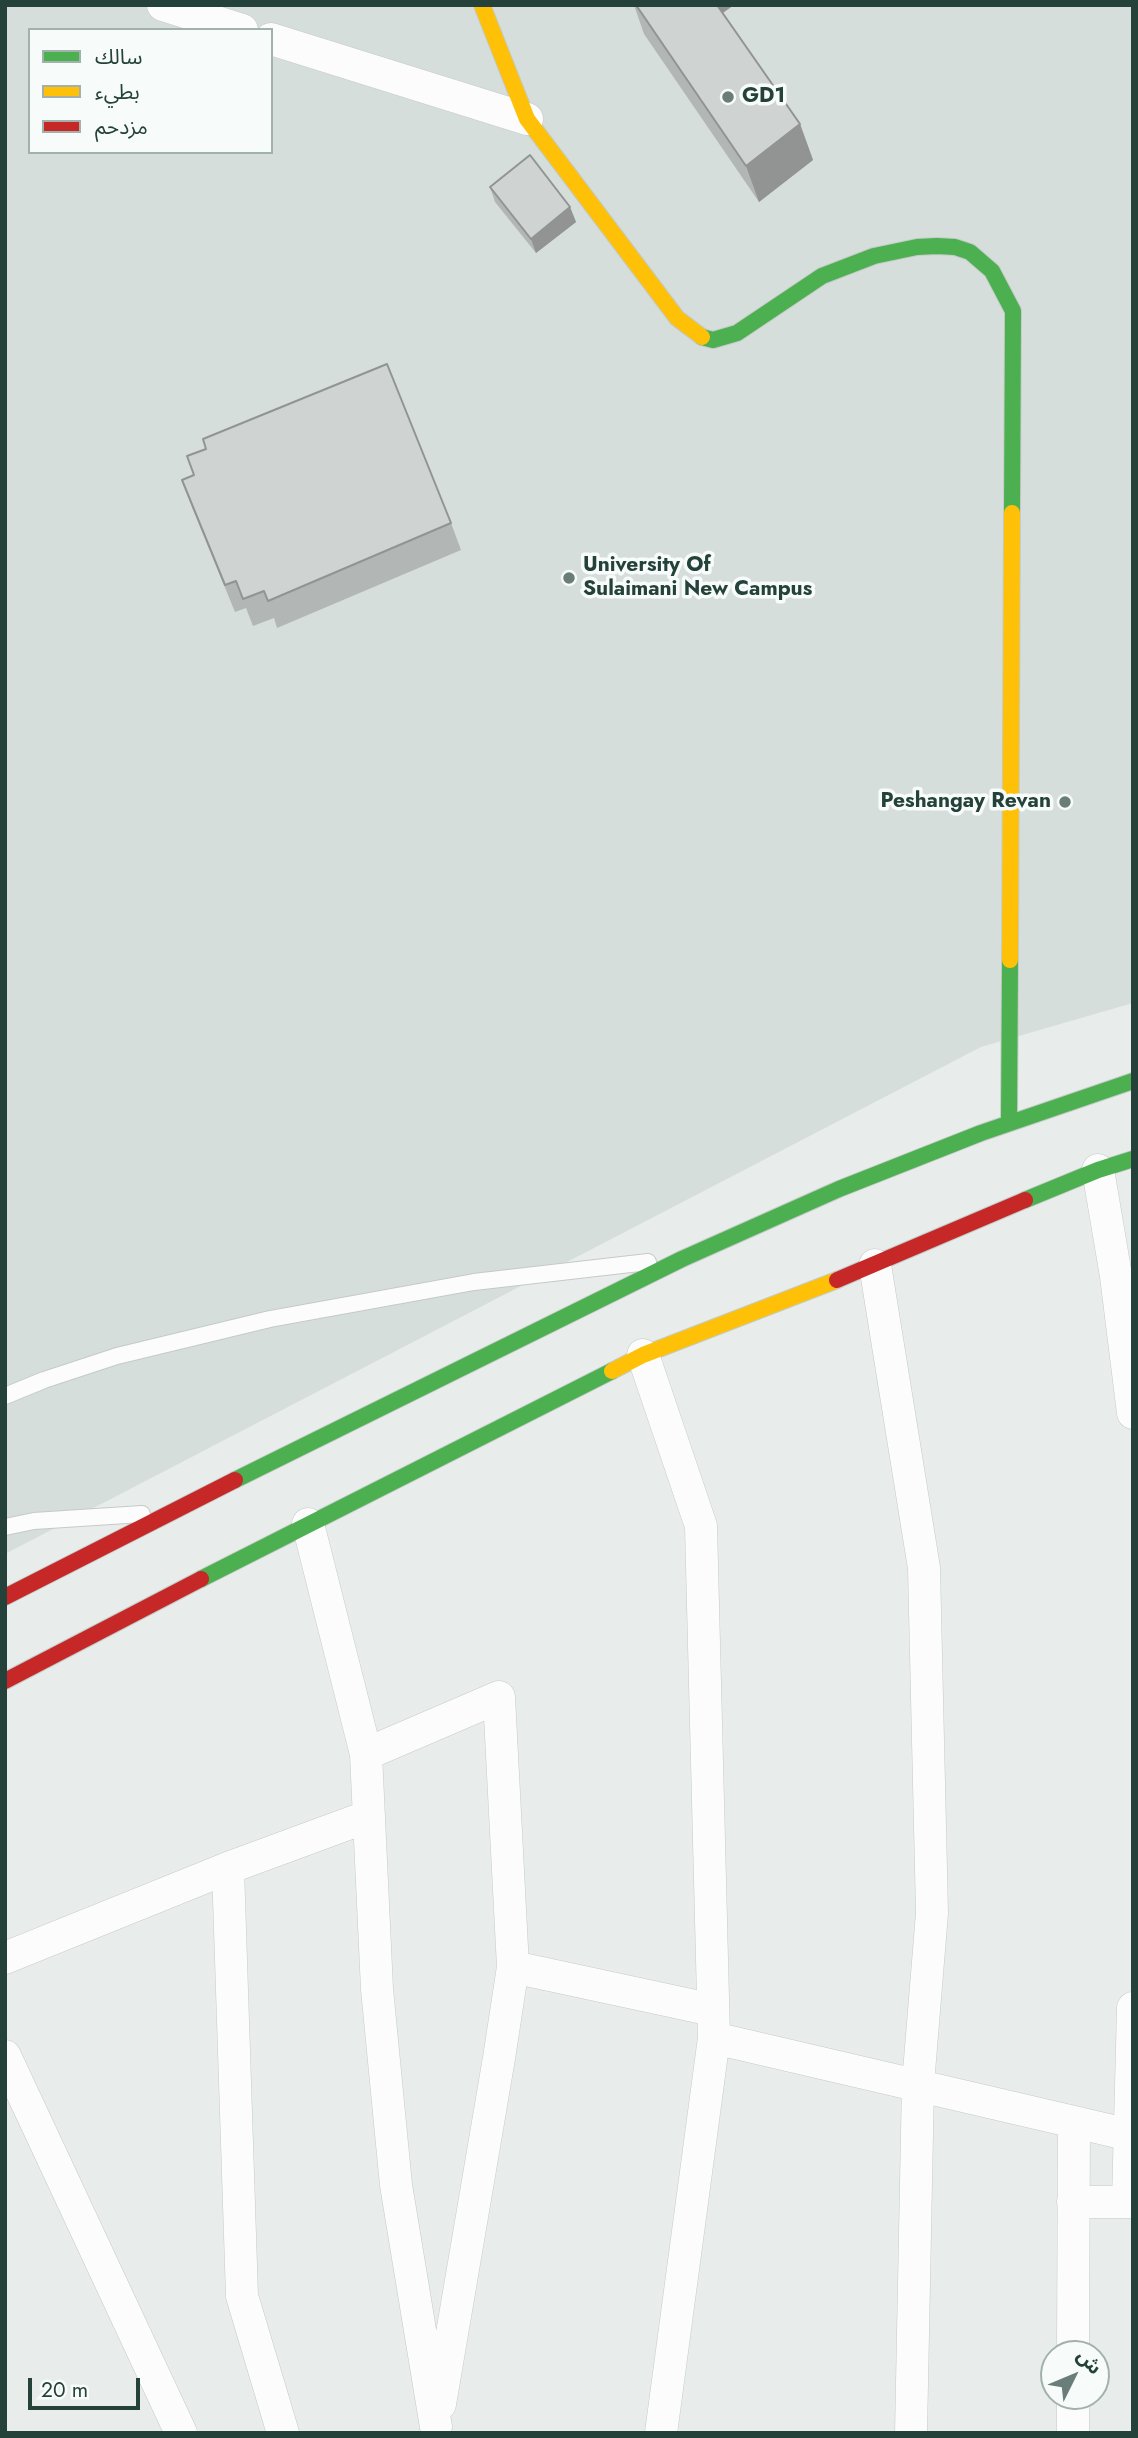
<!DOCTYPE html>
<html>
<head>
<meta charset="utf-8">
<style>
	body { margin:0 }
	#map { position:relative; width:1138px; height:2438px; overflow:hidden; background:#e8edeb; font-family:Jost,"Noto Sans Arabic",sans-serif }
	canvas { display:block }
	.frame { position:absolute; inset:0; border:7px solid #24423a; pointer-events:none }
	.legend { position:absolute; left:28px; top:28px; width:245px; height:126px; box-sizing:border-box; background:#f7fbf9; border:2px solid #a3b1ad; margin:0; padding:9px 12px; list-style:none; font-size:21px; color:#24423a }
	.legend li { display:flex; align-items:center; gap:14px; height:35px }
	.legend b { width:35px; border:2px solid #a3b1ad }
	.north { position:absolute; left:1040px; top:2340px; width:70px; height:70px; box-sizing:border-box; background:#f7fbf9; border:2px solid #a3b1ad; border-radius:50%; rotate:47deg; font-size:19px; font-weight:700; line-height:28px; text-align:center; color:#24423a }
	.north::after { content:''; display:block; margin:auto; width:24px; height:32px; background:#697e78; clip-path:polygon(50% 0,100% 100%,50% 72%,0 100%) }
	.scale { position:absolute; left:28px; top:2378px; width:112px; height:32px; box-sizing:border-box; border:4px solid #24423a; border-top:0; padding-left:9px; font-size:21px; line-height:24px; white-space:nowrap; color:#24423a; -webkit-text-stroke:5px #f7fbf9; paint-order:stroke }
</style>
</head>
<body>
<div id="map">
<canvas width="1138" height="2438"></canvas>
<div class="frame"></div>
<ul class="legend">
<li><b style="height:9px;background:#4caf50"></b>سالك</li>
<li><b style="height:9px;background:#ffc107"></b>بطيء</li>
<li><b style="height:9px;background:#c62828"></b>مزدحم</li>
</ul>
<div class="north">ش</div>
<div class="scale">20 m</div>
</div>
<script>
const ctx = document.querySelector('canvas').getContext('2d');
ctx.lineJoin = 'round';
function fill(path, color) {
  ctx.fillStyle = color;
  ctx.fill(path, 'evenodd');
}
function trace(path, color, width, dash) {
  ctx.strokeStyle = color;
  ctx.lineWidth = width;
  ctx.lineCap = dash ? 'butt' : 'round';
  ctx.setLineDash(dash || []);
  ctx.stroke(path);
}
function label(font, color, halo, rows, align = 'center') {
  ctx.font = font + ' Jost,sans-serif';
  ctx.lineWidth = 7;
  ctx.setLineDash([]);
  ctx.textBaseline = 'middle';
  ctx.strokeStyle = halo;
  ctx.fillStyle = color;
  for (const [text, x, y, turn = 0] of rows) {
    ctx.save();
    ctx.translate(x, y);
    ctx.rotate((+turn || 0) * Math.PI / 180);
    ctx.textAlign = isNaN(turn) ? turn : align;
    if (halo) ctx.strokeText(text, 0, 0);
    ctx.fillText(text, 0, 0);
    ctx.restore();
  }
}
const built = new Path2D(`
	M5,5H1133V1003L981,1047L5,1554ZM30,30H271V152H30Z`);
const lane = new Path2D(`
	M5,1396L44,1380L117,1356L270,1319L474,1282L648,1262
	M5,1527L34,1521L142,1514`);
const street = new Path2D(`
	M163,5L242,30
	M271,39L527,119
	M1098,1170L1116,1276L1133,1413
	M875,1265L924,1568L932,1913L918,2084L911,2433
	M643,1355L701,1526L714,2038L661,2433
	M308,1524L366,1754L377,1989L396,2185L436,2427
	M366,1754L499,1697L513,1967L499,2058L440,2404
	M228,1868L242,2296L283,2433
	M5,1958L228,1868L369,1816
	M513,1967L713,2010
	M714,2038L1130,2135
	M5,2056L181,2433
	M1073,2202H1133
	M1128,2202L1133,2008
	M1073,2354L1074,2122
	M1073,2433V2396`);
const fast = new Path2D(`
	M702,337L713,340L737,333L822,276L874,256L917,247L937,246L955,247L970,252L992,271L1013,311L1012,513
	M1009,1122L1010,960
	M1025,1200L1098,1170L1133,1159
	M235,1480L682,1259L839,1189L981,1133L1133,1081
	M201,1579L612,1371`);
const slow = new Path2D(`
	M482,5L527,119L677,318L702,337
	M1010,960L1012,513
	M612,1371L643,1355L837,1280`);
const jam = new Path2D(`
	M837,1280L1025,1200
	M5,1597L235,1480
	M5,1681L201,1579`);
const wall = new Path2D(`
	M634,5H734L723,13L800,124L813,160L759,202L644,34Z
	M490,187L570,207L576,222L536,253L495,202Z
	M182,480L451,523L461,550L277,628L274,618L253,626L246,608L235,612L192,507Z`);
const shadedWall = new Path2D(`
	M710,5H734L715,18Z
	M800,124L813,160L759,202L746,166Z
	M570,207L576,222L536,253L531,239Z`);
const building = new Path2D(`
	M636,5H717L800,124L746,166Z
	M530,155L570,207L531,239L490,187Z
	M387,364L451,523L268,601L264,591L243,599L236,581L225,585L182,480L194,475L187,456L206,449L203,439Z`);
const markers = [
	[728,97,7,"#697e78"],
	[569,578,7,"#697e78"],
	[1065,802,7,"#697e78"]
];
const poiNames = [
	["GD1",742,97],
	["University Of",583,566],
	["Sulaimani New Campus",583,590],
	["Peshangay Revan",1051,802,"right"]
];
fill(built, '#d6dedb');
trace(lane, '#c5cac8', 18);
trace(street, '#c5cac8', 33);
trace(fast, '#c3cbc8', 18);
trace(slow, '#c3cbc8', 18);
trace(jam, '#c3cbc8', 18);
trace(lane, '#fcfcfc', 16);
trace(street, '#fcfcfc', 32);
trace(fast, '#4caf50', 16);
trace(slow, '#ffc107', 16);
trace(jam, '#c62828', 16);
fill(wall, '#b2b6b5');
fill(shadedWall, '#919493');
fill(building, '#cfd4d2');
trace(building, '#919493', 2);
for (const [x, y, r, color] of markers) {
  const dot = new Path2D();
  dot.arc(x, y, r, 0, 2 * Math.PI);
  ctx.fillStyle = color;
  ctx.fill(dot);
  trace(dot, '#f7fbf9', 2.5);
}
label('bold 21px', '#24423a', '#f7fbf9', poiNames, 'left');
</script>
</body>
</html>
